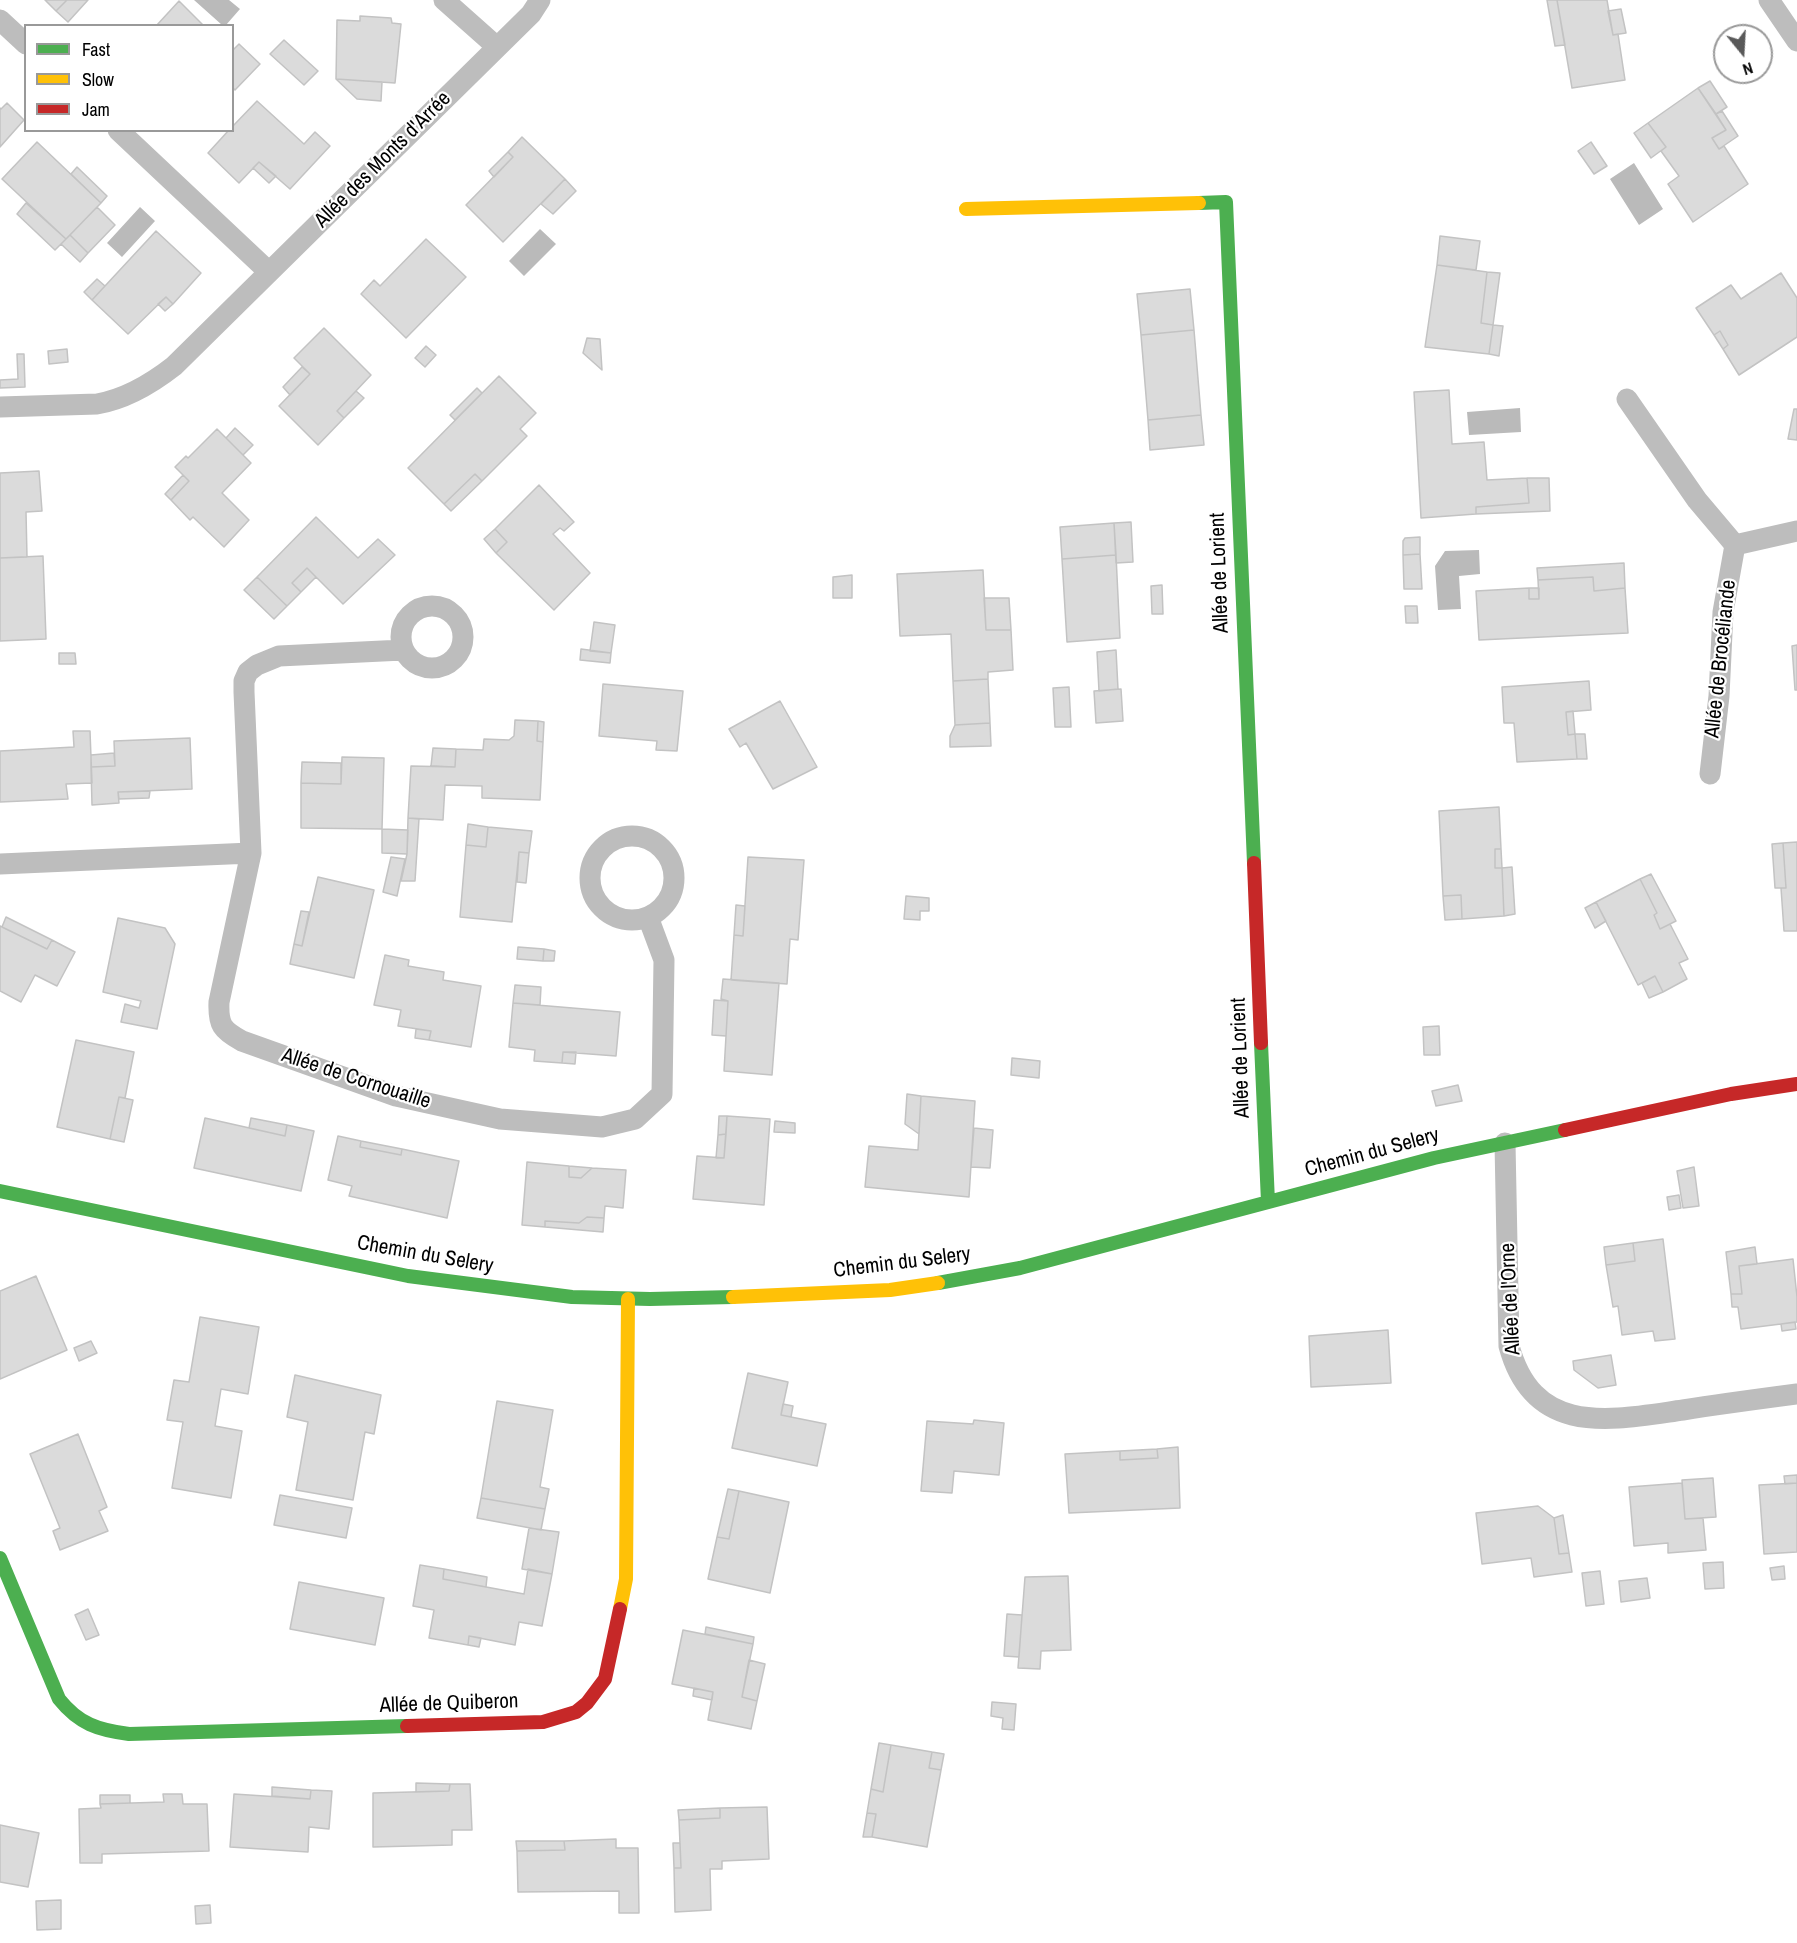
<!DOCTYPE html>
<html>
<head>
<meta charset="utf-8">
<style>
	body { margin:0 }
	#map { position:relative; width:1797px; height:1943px; overflow:hidden; background:#fff; font-family:"Archivo Narrow",sans-serif }
	canvas { display:block }
	.legend { position:absolute; left:24px; top:24px; width:210px; height:108px; box-sizing:border-box; background:#fff; border:2px solid #999; margin:0; padding:8px 10px; list-style:none; font-size:18px; color:#000 }
	.legend li { display:flex; align-items:center; gap:12px; height:30px }
	.legend b { width:30px; border:2px solid #999 }
	.north { position:absolute; left:1713px; top:24px; width:60px; height:60px; box-sizing:border-box; background:#fff; border:2px solid #999; border-radius:50%; rotate:162deg; font-size:16px; font-weight:700; line-height:24px; text-align:center; color:#000 }
	.north::after { content:''; display:block; margin:auto; width:21px; height:27px; background:#595959; clip-path:polygon(50% 0,100% 100%,50% 72%,0 100%) }
</style>
</head>
<body>
<div id="map">
<canvas width="1797" height="1943"></canvas>
<ul class="legend">
<li><b style="height:8px;background:#4caf50"></b>Fast</li>
<li><b style="height:8px;background:#ffc107"></b>Slow</li>
<li><b style="height:8px;background:#c62828"></b>Jam</li>
</ul>
<div class="north">N</div>
</div>
<script>
const ctx = document.querySelector('canvas').getContext('2d');
ctx.lineJoin = 'round';
function fill(path, color) {
  ctx.fillStyle = color;
  ctx.fill(path, 'evenodd');
}
function trace(path, color, width, dash) {
  ctx.strokeStyle = color;
  ctx.lineWidth = width;
  ctx.lineCap = dash ? 'butt' : 'round';
  ctx.setLineDash(dash || []);
  ctx.stroke(path);
}
function label(font, color, halo, rows, align = 'center') {
  ctx.font = font + ' "Archivo Narrow",sans-serif';
  ctx.lineWidth = 4.5;
  ctx.setLineDash([]);
  ctx.textBaseline = 'middle';
  ctx.strokeStyle = halo;
  ctx.fillStyle = color;
  for (const [text, x, y, turn = 0] of rows) {
    ctx.save();
    ctx.translate(x, y);
    ctx.rotate((+turn || 0) * Math.PI / 180);
    ctx.textAlign = isNaN(turn) ? turn : align;
    if (halo) ctx.strokeText(text, 0, 0);
    ctx.fillText(text, 0, 0);
    ctx.restore();
  }
}
const water = new Path2D(`
	M194,0H229L240,9L226,25H222Z
	M1634,163L1663,209L1639,225L1610,179Z
	M140,207L155,221L122,257L107,243Z
	M540,229L556,244L524,276L509,261Z
	M1520,408L1521,432L1469,435L1467,412Z
	M1479,550L1480,574L1459,576L1461,609L1438,610L1435,566L1445,551Z`);
const building = new Path2D(`
	M45,0H67L56,11Z
	M67,0H88L68,22L56,11Z
	M1547,0H1557L1565,45L1555,46Z
	M1557,0H1607L1613,35L1618,34L1625,80L1572,88Z
	M179,1L204,26H156Z
	M1621,9L1626,33L1613,35L1608,11Z
	M360,16L391,18L392,23L401,24L395,83L336,79L337,20L360,21Z
	M284,40L318,71L304,85L270,54Z
	M239,44L260,64L235,90L232,87V51Z
	M336,79L382,82L381,101L357,99Z
	M1710,81L1727,107L1716,114L1698,88Z
	M1698,88L1726,130L1712,138L1719,149L1724,146L1748,184L1693,222L1668,184L1679,176L1661,151L1666,147L1648,123Z
	M257,101L304,144L315,132L330,146L290,189L259,162L239,183L208,153L229,130H232V127Z
	M7,103L24,120L0,147V108L1,109Z
	M1722,111L1738,136L1719,149L1712,138L1726,130L1716,114Z
	M1648,123L1666,147L1651,158L1634,133Z
	M522,137L565,179L503,242L466,205L513,157L508,152Z
	M37,142L101,203L66,239L2,179Z
	M1591,142L1607,166L1594,174L1578,151Z
	M508,152L513,157L494,177L489,171Z
	M259,162L276,176L269,183L253,168Z
	M77,167L107,196L101,203L71,174Z
	M565,179L576,191L553,214L541,204Z
	M26,203L66,239L55,250L17,214Z
	M97,207L115,225L88,253L70,235Z
	M156,231L201,273L173,304L166,297L128,334L92,300Z
	M70,235L88,253L80,262L61,244Z
	M1440,236L1480,241L1476,270L1437,265Z
	M426,239L466,277L406,338L361,294L374,280L380,286Z
	M1437,265L1487,272L1481,323L1493,325L1489,354L1425,347Z
	M1487,272L1500,273L1493,325L1481,323Z
	M1781,273L1797,298V337L1739,375L1723,349L1728,345L1720,331L1714,335L1696,308L1731,285L1741,299Z
	M97,279L105,286L92,300L84,292Z
	M1190,289L1194,330L1141,335L1137,294Z
	M166,297L173,304L165,311L158,304Z
	M1493,325L1503,326L1499,356L1489,354Z
	M324,328L371,375L337,411L344,418L318,445L279,406L310,374L294,358Z
	M1194,330L1201,415L1148,420L1141,335Z
	M1720,331L1728,345L1723,349L1714,335Z
	M587,338L600,339L602,370L583,353Z
	M426,346L436,355L425,367L415,358Z
	M67,349L68,362L49,364L48,351Z
	M17,354H24L25,387L0,388V380L18,379Z
	M302,367L310,374L290,395L283,387Z
	M499,376L536,413L520,429L527,436L482,481L475,474L444,504L408,468Z
	M477,388L482,393L455,420L450,415Z
	M1449,390L1452,444L1484,442L1487,480L1527,478L1529,503L1476,507V514L1421,518L1414,392Z
	M356,391L364,398L344,418L337,411Z
	M1794,409H1797V440L1788,439Z
	M1201,415L1204,445L1150,450L1148,420Z
	M235,428L253,445L243,455L226,438Z
	M217,429L251,463L222,493L249,520L224,547L193,517L190,520L171,500L189,481L175,467L186,456L188,458Z
	M39,471L42,511L26,512L27,557L0,558V473Z
	M475,474L482,481L451,511L444,504Z
	M183,475L189,481L171,500L165,494Z
	M1527,478H1549L1550,511L1476,514V507L1529,503Z
	M539,485L574,522L564,531L560,528L553,534L590,573L554,610L496,553L507,542L495,529Z
	M316,517L358,558L378,539L395,555L343,604L307,568L292,583L301,592L287,606L257,577Z
	M1131,522L1133,562L1116,563L1114,523Z
	M1114,523L1116,555L1062,559L1060,527Z
	M495,529L507,542L496,553L484,539Z
	M1420,537V554L1403,555V541L1405,538Z
	M1420,554L1422,589H1404L1403,555Z
	M1116,555L1120,638L1067,642L1062,559Z
	M43,556L46,639L0,641V558Z
	M1624,563L1625,588L1594,591L1593,577L1538,580L1537,568Z
	M307,568L316,577L301,592L292,583Z
	M983,570L986,630H1011L1013,670L988,672V679L953,681L951,634L900,636L897,574Z
	M852,575V598H833V577Z
	M257,577L287,606L274,619L244,590Z
	M1593,577L1594,591L1625,588L1628,633L1479,640L1476,591L1529,588V599H1539L1538,580Z
	M1162,585L1163,614H1152L1151,586Z
	M1529,588H1539V599H1529Z
	M984,598H1009L1011,630H986Z
	M1405,606H1417L1418,623H1406Z
	M594,622L615,625L611,653L590,651Z
	M1797,645V690H1795L1792,646Z
	M581,649L611,653L610,663L580,660Z
	M1116,650L1118,689L1099,691L1097,652Z
	M59,653H75L76,664H59Z
	M988,679L990,723L955,725L953,681Z
	M1589,681L1591,710L1566,712L1568,735L1575,734L1577,759L1517,762L1514,723H1504L1502,687Z
	M603,684L683,691L677,751L656,750L657,741L599,736Z
	M1069,687L1071,727H1055L1053,688Z
	M1121,689L1123,721L1096,723L1094,691Z
	M780,701L817,767L773,789L746,743L740,747L729,729Z
	M1573,711L1575,734L1568,735L1566,712Z
	M515,720L538,721L537,741L543,742L540,800L482,798V786L445,785L443,820L408,818L411,766L455,767L456,749L483,750L484,739L509,740L514,736Z
	M538,721L544,722L543,742L537,741Z
	M990,723L991,746L950,747V736L955,725Z
	M73,731H90L92,783L66,784L68,799L0,802V751L74,747Z
	M1575,734H1585L1587,759H1577Z
	M190,738L192,789L118,792L119,803L92,805L91,767L115,766L114,741Z
	M433,748L456,749L455,767L431,766Z
	M114,753L115,766L91,767V755Z
	M342,757L384,758L382,829L301,828V783L341,784Z
	M302,762L341,763V784L301,783Z
	M150,791L149,798L119,799L118,792Z
	M1499,807L1501,849H1495V868H1502L1504,916L1462,919L1461,895L1443,896L1439,811Z
	M408,818L419,819L415,881H401L407,854Z
	M468,824L488,827L486,847L466,845Z
	M488,827L532,831L529,853L519,852L512,922L460,917L466,845L486,847Z
	M382,829L408,830L407,854L382,853Z
	M1797,842V931H1784L1781,888H1786L1783,843Z
	M1783,843L1786,888H1775L1772,844Z
	M1495,849H1501L1502,868H1495Z
	M519,852L529,853L526,883L517,882Z
	M391,857L405,859L397,896L383,892Z
	M748,857L804,860L798,940L790,939L787,984L731,980L734,935L743,936Z
	M1512,867L1515,914L1504,916L1502,868Z
	M1651,874L1676,921L1660,929L1654,915L1657,913L1640,879Z
	M318,877L374,890L354,978L290,964L294,944L302,946Z
	M1640,879L1657,913L1654,915L1660,929L1670,924L1688,959L1679,963L1687,979L1663,992L1655,976L1638,985L1596,902Z
	M1461,895L1462,919L1445,920L1443,896Z
	M906,896L929,898V911H920V920L904,919Z
	M1596,902L1606,921L1595,928L1585,908Z
	M736,905L745,906L743,936L734,935Z
	M301,911L309,912L302,946L294,944Z
	M6,917L52,940L47,949L2,927Z
	M118,918L165,928L175,944L157,1029L121,1022L125,1004L139,1008L141,1001L103,992Z
	M0,926L47,949L52,940L75,952L57,986L35,975L21,1002L0,991Z
	M518,947L544,949L543,961L517,959Z
	M544,949L555,951L554,961H543Z
	M385,955L409,960L408,966L444,972L443,980L481,986L471,1047L429,1040L431,1031L398,1026L401,1010L374,1005Z
	M1655,976L1663,992L1649,998L1642,983Z
	M723,979L779,983L772,1075L724,1071L728,1001L721,999Z
	M515,985L541,987L540,1005L513,1003Z
	M714,1000L728,1001L726,1036L712,1035Z
	M513,1003L620,1012L616,1056L563,1052L562,1063L534,1061L535,1050L509,1047Z
	M1439,1026L1440,1055H1424L1423,1027Z
	M416,1029L431,1031L429,1040L415,1038Z
	M76,1040L134,1052L125,1098L119,1097L110,1139L57,1127Z
	M563,1052H576L575,1064L562,1063Z
	M1012,1058L1040,1061L1039,1078L1011,1075Z
	M1458,1085L1462,1101L1436,1106L1432,1091Z
	M907,1094L921,1096L919,1134L905,1124Z
	M921,1096L975,1101L969,1197L865,1187L869,1146L918,1150Z
	M119,1097L133,1100L124,1142L110,1139Z
	M719,1116H727L726,1134L718,1135Z
	M727,1116L770,1119L764,1205L693,1199L697,1156L724,1158Z
	M205,1118L285,1136L287,1125L314,1131L301,1191L194,1168Z
	M251,1118L287,1125L285,1136L249,1128Z
	M775,1121L795,1123V1133L774,1132Z
	M974,1128L993,1130L990,1168L971,1167Z
	M726,1134L724,1158H716L718,1135Z
	M338,1136L361,1141L360,1147L401,1155L402,1149L459,1161L447,1218L349,1196L352,1186L328,1180Z
	M361,1141L402,1149L401,1155L360,1147Z
	M527,1162L569,1166V1177L581,1178L592,1168L626,1170L623,1208L605,1206L604,1218L587,1217L579,1223L545,1221V1227L522,1225Z
	M569,1166L592,1168L581,1178L569,1177Z
	M1694,1167L1699,1206L1683,1208L1677,1171Z
	M1679,1195L1681,1208L1669,1210L1667,1197Z
	M587,1217L604,1218L603,1232L545,1227V1221L579,1223Z
	M1663,1239L1675,1339L1655,1341L1653,1331L1622,1335L1618,1306L1613,1307L1606,1265L1635,1261L1633,1243Z
	M1633,1243L1635,1261L1606,1265L1604,1247Z
	M1755,1247L1757,1264L1739,1266L1742,1294H1731L1726,1252Z
	M1793,1259L1797,1297V1322L1741,1329L1738,1307H1732L1731,1294H1742L1739,1266Z
	M36,1276L67,1350L0,1379V1291Z
	M200,1317L259,1327L248,1394L221,1389L215,1426L242,1431L231,1498L172,1488L183,1422L167,1420L174,1380L189,1382Z
	M1795,1322L1796,1329L1782,1331L1781,1324Z
	M1388,1330L1391,1383L1311,1387L1309,1336Z
	M91,1341L97,1353L79,1361L74,1348Z
	M1611,1355L1616,1385L1598,1388L1574,1370L1573,1361Z
	M748,1373L788,1382L781,1415L826,1424L817,1466L732,1448Z
	M295,1375L381,1395L374,1434L365,1432L353,1500L296,1490L308,1422L287,1417Z
	M497,1401L553,1410L540,1487L549,1489L545,1509L481,1498Z
	M783,1404L793,1406L791,1417L781,1415Z
	M974,1420L1004,1423L999,1475L954,1471L952,1493L921,1491L927,1421L973,1424Z
	M78,1434L107,1507L99,1511L108,1531L60,1550L53,1531L60,1528L30,1454Z
	M1178,1447L1180,1508L1069,1513L1065,1454L1120,1451V1460L1158,1458L1157,1449Z
	M1157,1449L1158,1458L1120,1460V1451Z
	M1797,1475V1483L1785,1484L1784,1476Z
	M1713,1478L1716,1517L1685,1519L1682,1480Z
	M1682,1483L1685,1519L1703,1518L1706,1550L1668,1553V1543L1634,1546L1629,1487Z
	M1797,1483V1552L1764,1554L1759,1485Z
	M728,1489L739,1491L729,1539L717,1537Z
	M739,1491L789,1502L770,1593L708,1579L717,1537L729,1539Z
	M280,1495L352,1508L346,1538L274,1525Z
	M481,1498L545,1509L541,1530L477,1518Z
	M1538,1506L1554,1518L1559,1554L1569,1553L1572,1572L1534,1577L1531,1558L1482,1564L1476,1513Z
	M1563,1515L1569,1553L1559,1554L1554,1518Z
	M529,1528L559,1532L552,1574L522,1569Z
	M1723,1562L1724,1588L1705,1589L1703,1563Z
	M420,1565L444,1569L443,1579L524,1594L528,1569L552,1574L542,1626L519,1622L515,1645L469,1636L468,1645L429,1638L434,1610L413,1606Z
	M1784,1566L1785,1579L1772,1580L1770,1568Z
	M444,1569L487,1577L486,1587L443,1579Z
	M1600,1571L1604,1604L1586,1606L1582,1573Z
	M1068,1576L1071,1650L1041,1651L1040,1669L1018,1668L1025,1577Z
	M1647,1578L1650,1598L1621,1602L1619,1581Z
	M299,1582L384,1598L375,1645L290,1629Z
	M88,1609L99,1635L86,1640L75,1615Z
	M1007,1614L1022,1615L1019,1657L1004,1656Z
	M706,1627L754,1637L753,1644L705,1634Z
	M683,1630L753,1644L742,1697L757,1701L751,1729L708,1720L713,1692L672,1684Z
	M469,1636L481,1638L479,1647L468,1645Z
	M749,1660L765,1664L757,1701L742,1697Z
	M694,1688L713,1692L712,1700L693,1696Z
	M992,1702L1016,1704L1014,1730L1002,1729L1003,1718L991,1716Z
	M879,1743L891,1745L883,1792L871,1789Z
	M891,1745L932,1752L929,1768L941,1770L927,1847L872,1837L876,1814L867,1813L871,1789L883,1792Z
	M932,1752L944,1754L941,1770L929,1768Z
	M416,1783L450,1784L449,1791L416,1792Z
	M450,1784H470L472,1830H452V1845L373,1847V1793L449,1791Z
	M272,1787L311,1790L310,1799L272,1796Z
	M311,1790L332,1791L329,1829L309,1827L308,1852L230,1847L234,1794L310,1799Z
	M163,1794H182L183,1804H207L209,1851L102,1854V1863H80L79,1809L101,1808L100,1804L164,1802Z
	M100,1795H130V1803L100,1804Z
	M767,1807L769,1859L722,1861V1869H710L711,1910L675,1912L674,1868H681L679,1820L720,1818V1808Z
	M720,1808V1818L679,1820L678,1810Z
	M867,1813L876,1814L872,1837H863Z
	M0,1825L39,1833L28,1887L0,1882Z
	M616,1839V1848H638L639,1913H619V1891L518,1892L517,1851L565,1850L564,1841Z
	M516,1841H564L565,1850L517,1851Z
	M673,1843H680L681,1868H674Z
	M61,1900V1929L37,1930L36,1901Z
	M210,1905L211,1923L196,1924L195,1906Z`);
const lane = new Path2D(`
	M444,0L497,47
	M1769,0L1797,41
	M0,20L26,44
	M118,130L269,272
	M1627,399L1697,500L1735,545
	M0,407L97,404C126,399 151,384 174,366L531,14L540,0
	M401 637a31 31 0 1 1 62 0a31 31 0 1 1-62 0Z
	M403,650L279,656L257,665L248,672L244,681V692L251,853L219,1002C218,1025 222,1030 242,1041L396,1096L500,1119L602,1127L635,1119L662,1094L664,960L648,917
	M1710,774L1719,696L1723,612L1735,545L1797,531
	M590 878a42 42 0 1 1 84 0a42 42 0 1 1-84 0Z
	M0,864L251,853
	M1505,1143L1509,1346C1534,1438 1611,1420 1683,1410C1721,1404 1759,1399 1797,1394`);
const fast = new Path2D(`
	M1199,203L1226,202L1254,863
	M1261,1043L1268,1202
	M0,1191L408,1276L572,1297L650,1299L733,1297
	M938,1283L1020,1268L1434,1158L1565,1130
	M0,1558L59,1699C79,1724 98,1730 129,1734L407,1726`);
const slow = new Path2D(`
	M966,209L1199,203
	M733,1297L890,1290L938,1283
	M620,1609L626,1579L628,1299`);
const jam = new Path2D(`
	M1254,863L1261,1043
	M1565,1130L1731,1094L1797,1084
	M407,1726L543,1722L576,1712L587,1703L605,1679L620,1609`);
const streetNames = [
	["Allée des Monts d'Arrée",383,160,-45],
	["Allée de Lorient",1220,573,-92],
	["Allée de Brocéliande",1721,659,-84],
	["Allée de Lorient",1241,1058,-92],
	["Allée de Cornouaille",356,1079,18],
	["Chemin du Selery",1372,1153,-15],
	["Chemin du Selery",425,1255,10],
	["Chemin du Selery",902,1263,-7],
	["Allée de l'Orne",1511,1299,-93],
	["Allée de Quiberon",449,1704,-2]
];
fill(water, '#bababa');
fill(building, '#dbdbdb');
trace(building, '#c3c3c3', 1.5);
trace(lane, '#bdbdbd', 21);
trace(fast, '#4caf50', 14);
trace(slow, '#ffc107', 14);
trace(jam, '#c62828', 14);
label('21px', '#000', '#fff', streetNames);
</script>
</body>
</html>
